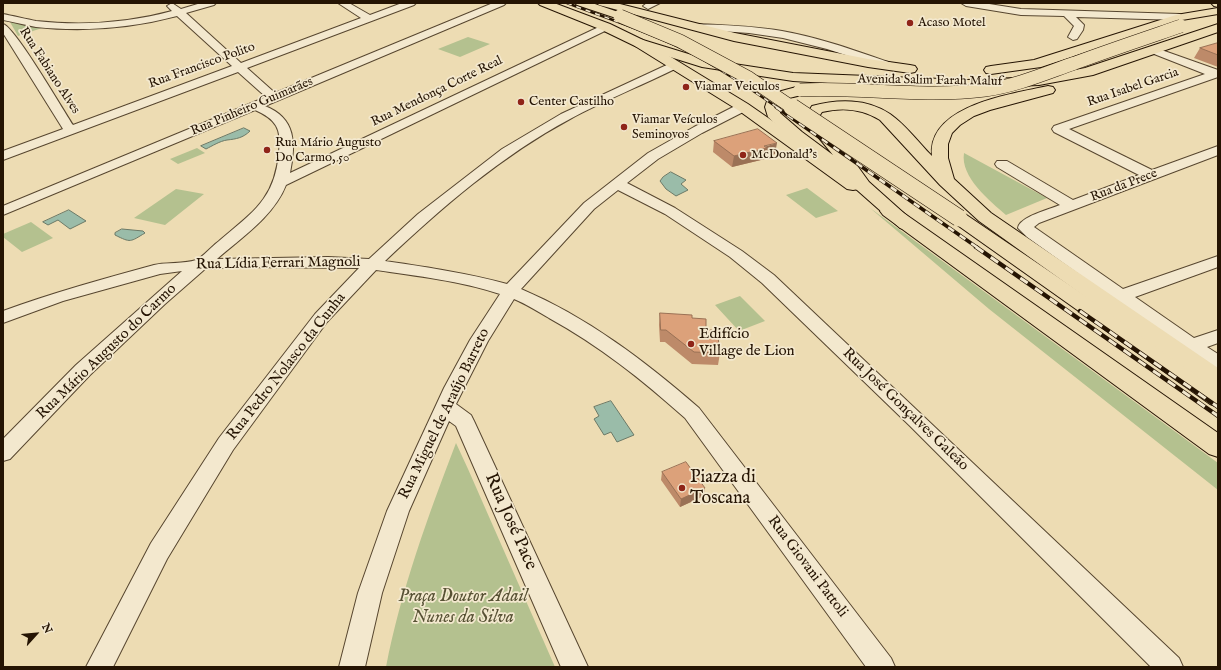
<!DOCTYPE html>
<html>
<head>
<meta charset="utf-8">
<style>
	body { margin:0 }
	#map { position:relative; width:1221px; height:670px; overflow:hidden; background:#eddcb3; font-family:"IM FELL English",serif }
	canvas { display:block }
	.frame { position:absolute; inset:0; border:4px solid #251403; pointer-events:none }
	.north { position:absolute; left:16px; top:614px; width:40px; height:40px; -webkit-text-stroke:3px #f3e8ce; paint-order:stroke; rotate:63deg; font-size:11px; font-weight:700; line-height:16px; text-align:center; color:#251403 }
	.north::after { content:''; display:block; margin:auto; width:14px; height:18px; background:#251403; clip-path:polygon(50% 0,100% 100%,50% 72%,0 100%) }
</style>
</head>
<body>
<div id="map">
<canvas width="1221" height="670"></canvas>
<div class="frame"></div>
<div class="north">N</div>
</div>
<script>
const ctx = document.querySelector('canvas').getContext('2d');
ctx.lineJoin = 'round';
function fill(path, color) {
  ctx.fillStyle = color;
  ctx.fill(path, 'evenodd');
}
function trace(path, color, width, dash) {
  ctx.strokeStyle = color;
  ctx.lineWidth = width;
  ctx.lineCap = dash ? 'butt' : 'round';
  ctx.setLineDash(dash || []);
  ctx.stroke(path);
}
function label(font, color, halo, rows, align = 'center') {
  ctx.font = font + ' "IM FELL English",serif';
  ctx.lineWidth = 3.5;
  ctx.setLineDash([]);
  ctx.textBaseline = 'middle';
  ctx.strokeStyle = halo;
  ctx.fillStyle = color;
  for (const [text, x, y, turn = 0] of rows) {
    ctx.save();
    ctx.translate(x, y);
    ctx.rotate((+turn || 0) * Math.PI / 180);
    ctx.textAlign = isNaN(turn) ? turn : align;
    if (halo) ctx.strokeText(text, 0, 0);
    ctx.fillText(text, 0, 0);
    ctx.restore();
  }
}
const green = new Path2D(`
	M10,22L45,27L18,36Z
	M468,37L490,44L460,57L438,49Z
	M197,148L205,153L178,164L170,159Z
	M964,153L1047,198L1006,215C990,201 960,177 964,153Z
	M807,188L838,211L816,218L786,195Z
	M176,189L204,194L165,225L134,218Z
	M870,208L1218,463V490L989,309Z
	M31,222L53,238L22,252L3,237V234Z
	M740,296L765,321L739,331L715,305Z
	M456,443L468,469L555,667H386C401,590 428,516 456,443Z`);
const water = new Path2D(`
	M244,128L250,131C243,138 236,139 227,140C220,141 212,146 206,149L201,146Z
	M671,172L686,180L681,184L688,190L676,196L666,189L660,181L663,177Z
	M69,210L86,221L70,229L58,220L48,225L43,222Z
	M122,229L143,231L145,233C130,242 131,243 115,235V233Z
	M611,401L634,435L617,442L611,432L604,435L594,419L599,416L594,407Z`);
const minor = new Path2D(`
	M172,3L181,9L201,3H216L214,5L186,13L241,63L361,18L338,3H349L370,15L402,3H416L414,5L247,68L275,93L493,3H506L504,5L265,106C296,118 296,144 290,173L603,25L606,24L611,27L609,29L286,185C274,216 241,238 217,259L328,257L369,259L418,214L502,149L561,114L671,63H679L680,65L679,67C643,85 605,100 570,119C501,156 441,208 385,261C426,267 467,273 507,284L584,203L648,153L694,127L739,104H747L749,107L747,110L702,133L658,159L627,183L675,208L742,251L774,275L1179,658L1183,667H1151L909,425L762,283L730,257L665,214L618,190L594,209L521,289C587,317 645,361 699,408L891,658L895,667H866L685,418C641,379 600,346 549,318C537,311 526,304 514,299L488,341L456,404L471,415L474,421L588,667H561L456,426L449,421L409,511L382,593L365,667H339L358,593L387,511L444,388L470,340L500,294C460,281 418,276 376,270L327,322L233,450L167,559L113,667H86L151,543L219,438L315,314L359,268L240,267L205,269L165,304L90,375L10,459L3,461V439L76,365L182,271L160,274L63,301L3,323V311C52,293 103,279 154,265C166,262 185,264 196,260C202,258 213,245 219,241C253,212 275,199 279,152C282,129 276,119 255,110L3,215V206L266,97L238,72L3,160V151L63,129L3,33V24C15,27 63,110 73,125L232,66L177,16C132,28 83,32 36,27C25,25 14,22 3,20V14C14,16 25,19 36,21C81,26 128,23 172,11L167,6Z
	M647,3H660L648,9L643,6Z
	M961,3H983L1021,9L1180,14L1185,17L1180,20L1076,17L1084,25L1083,30L1077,39L1073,40L1068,37L1074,26L1064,16L1021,15L966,6Z
	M694,24C724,25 753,26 782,31C822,38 859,52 897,65L898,67L897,69H889L827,49L783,38L749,33L691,29L689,27Z
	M1153,47L1218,70V77L1069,129L1152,170L1218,146V155L1039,223L1034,227L1123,289L1218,256V267L1135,297L1194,338L1218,330V343L1207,347L1218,354V370L1211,368L1027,237L1018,228C1019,217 1050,209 1060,205L997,167L995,164L997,161H1007L1073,200L1139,175L1054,132L1052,129L1054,126L1205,74L1149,52L1148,50Z`);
const major = new Path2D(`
	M575,3H592L624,14L626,16L624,18H616L577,5Z
	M1211,3H1218V7L1214,6Z
	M639,39L643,40L748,104L859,181L862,185L859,189L853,190L847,189L738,110L635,46L633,43L635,40Z
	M889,206L895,207L1218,433V457L1209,454L883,215L880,211L883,207Z
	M959,213L965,214L1218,386V407L1210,404L953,222L950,218L953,214Z`);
const highway = new Path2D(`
	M538,3H554L610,24L643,40L708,60L793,73L967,80L1039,77L1085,68L1218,24V32L1093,75L1039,85L967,88L845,84L793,81L702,67L635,46L602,30L540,5Z
	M597,3H616L735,33L868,59L910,65L915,66L917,69L915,72L910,73L868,67L734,41L599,5Z
	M1218,8V14L1182,20L1041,67L991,74L986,73L984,70L986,67L991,66L1034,60L1176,15Z
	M800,86L805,87L807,90C802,98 787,96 780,102V113L802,132L833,155L806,122V115L812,106C837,99 867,98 890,114C906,125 918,142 932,156C927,105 1012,94 1048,86L1053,87L1055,90L1053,93L990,110L974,116L960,125L952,133L948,144V158L954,179L991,213L1218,368V389L1210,386L979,221L940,185L880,120C863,109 842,107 822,112L820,115L821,121L848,153L869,182L916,224L914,228L907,230L900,228L857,190L790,138L768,117L765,107L768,98L774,93Z`);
const railFar2 = new Path2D(`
	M567,3C609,19 655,34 695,55C723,71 751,89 778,108`);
const railFar1 = new Path2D(`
	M776,107L978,248`);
const rail = new Path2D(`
	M976,247L1218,416
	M1080,311L1218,407`);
const majorBridgeFar1 = new Path2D(`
	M620,16L680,41L749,78L793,108`);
const majorBridge = new Path2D(`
	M792,107L959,218`);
const highwayBridge = new Path2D(`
	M800,90C862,87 924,98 985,90C1016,86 1046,73 1075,63C1110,50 1146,38 1181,26`);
const wall = new Path2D(`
	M1218,43V67L1194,58L1200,48Z
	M714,141L775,154L765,156V159L732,167L713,152Z
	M660,313L692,318L706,330L720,353L718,365L692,364L665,342H660L659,325Z
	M662,472L704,496L680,507L661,480Z`);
const shadedWall = new Path2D(`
	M777,143L775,154L765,156V159L732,167L734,156Z
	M705,488L704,496L680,507L681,499Z`);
const building = new Path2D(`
	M1218,43V55L1200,48Z
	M758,129L777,143L764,146L767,148L734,156L714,141Z
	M660,313L692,315V318L706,319V330H712V337H718L720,353L694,352L666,330H661Z
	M686,462L705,488L681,499L662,472Z`);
const markers = [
	[910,23,4,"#8f2418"],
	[686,87,4,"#8f2418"],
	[521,102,4,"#8f2418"],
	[624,127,4,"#8f2418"],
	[267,150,4,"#8f2418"],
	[743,155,4,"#8f2418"],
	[691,344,4,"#8f2418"],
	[682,488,4,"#8f2418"]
];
const farPoinames = [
	["Acaso Motel",918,23],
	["Viamar Veiculos",694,87],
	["Center Castilho",529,102],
	["Viamar Veículos",632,120],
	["Seminovos",632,135],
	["Rua Mário Augusto",275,143],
	["Do Carmo, 50",275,158],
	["McDonald's",751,155]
];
const farStreetnames = [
	["Rua Francisco Polito",202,66,-20],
	["Rua Fabiano Alves",49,71,57],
	["Avenida Salim Farah Maluf",930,81,1],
	["Rua Isabel Garcia",1133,88,-19],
	["Rua Mendonça Corte Real",437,92,-26],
	["Rua Pinheiro Guimarães",252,107,-23],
	["Rua da Prece",1124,186,-21]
];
const streetNames = [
	["Rua Lídia Ferrari Magnoli",278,264,-1],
	["Rua Mário Augusto do Carmo",107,352,-44],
	["Rua Pedro Nolasco da Cunha",287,367,-52],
	["Rua José Gonçalves Galeão",905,410,44],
	["Rua Miguel de Araújo Barreto",445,414,-64],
	["Rua Giovani Pattoli",807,567,53]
];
const poiNames = [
	["Edifício",699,335],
	["Village de Lion",699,352]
];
const nearPoinames = [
	["Piazza di",690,478],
	["Toscana",690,499]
];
const nearStreetnames = [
	["Rua José Pace",510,522,66]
];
const nearParknames = [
	["Praça Doutor Adail",463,597],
	["Nunes da Silva",463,618]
];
fill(green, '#b4c18f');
fill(water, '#9abca9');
trace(water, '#6b7967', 1);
trace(minor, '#57462f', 2);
trace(major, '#251403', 2);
trace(highway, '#251403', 2);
fill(minor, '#f3e8ce');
fill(major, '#eddcb3');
fill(highway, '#eddcb3');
trace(railFar2, '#251403', 2.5);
trace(railFar1, '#251403', 3.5);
trace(rail, '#251403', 4.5);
trace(railFar2, '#f3e8ce', 1.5, [5]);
trace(railFar1, '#f3e8ce', 2.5, [7]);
trace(rail, '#f3e8ce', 3, [9]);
trace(majorBridgeFar1, '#251403', 14, []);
trace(majorBridge, '#251403', 18, []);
trace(highwayBridge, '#251403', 14, []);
trace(majorBridgeFar1, '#eddcb3', 13);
trace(majorBridge, '#eddcb3', 17);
trace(highwayBridge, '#eddcb3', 13);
fill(wall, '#bd8a69');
fill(shadedWall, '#9a7155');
fill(building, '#dca17a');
trace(building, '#9a7155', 1);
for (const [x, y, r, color] of markers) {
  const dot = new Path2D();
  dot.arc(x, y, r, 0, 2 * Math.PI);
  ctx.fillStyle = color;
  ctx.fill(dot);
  trace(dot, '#f3e8ce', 1.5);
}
label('13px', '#251403', '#f3e8ce', farPoinames, 'left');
label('13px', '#251403', '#f3e8ce', farStreetnames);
label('15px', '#251403', '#f3e8ce', streetNames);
label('15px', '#251403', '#f3e8ce', poiNames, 'left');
label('18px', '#251403', '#f3e8ce', nearPoinames, 'left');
label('18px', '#251403', '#f3e8ce', nearStreetnames);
label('italic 18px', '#575134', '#f3e8ce', nearParknames);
</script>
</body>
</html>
